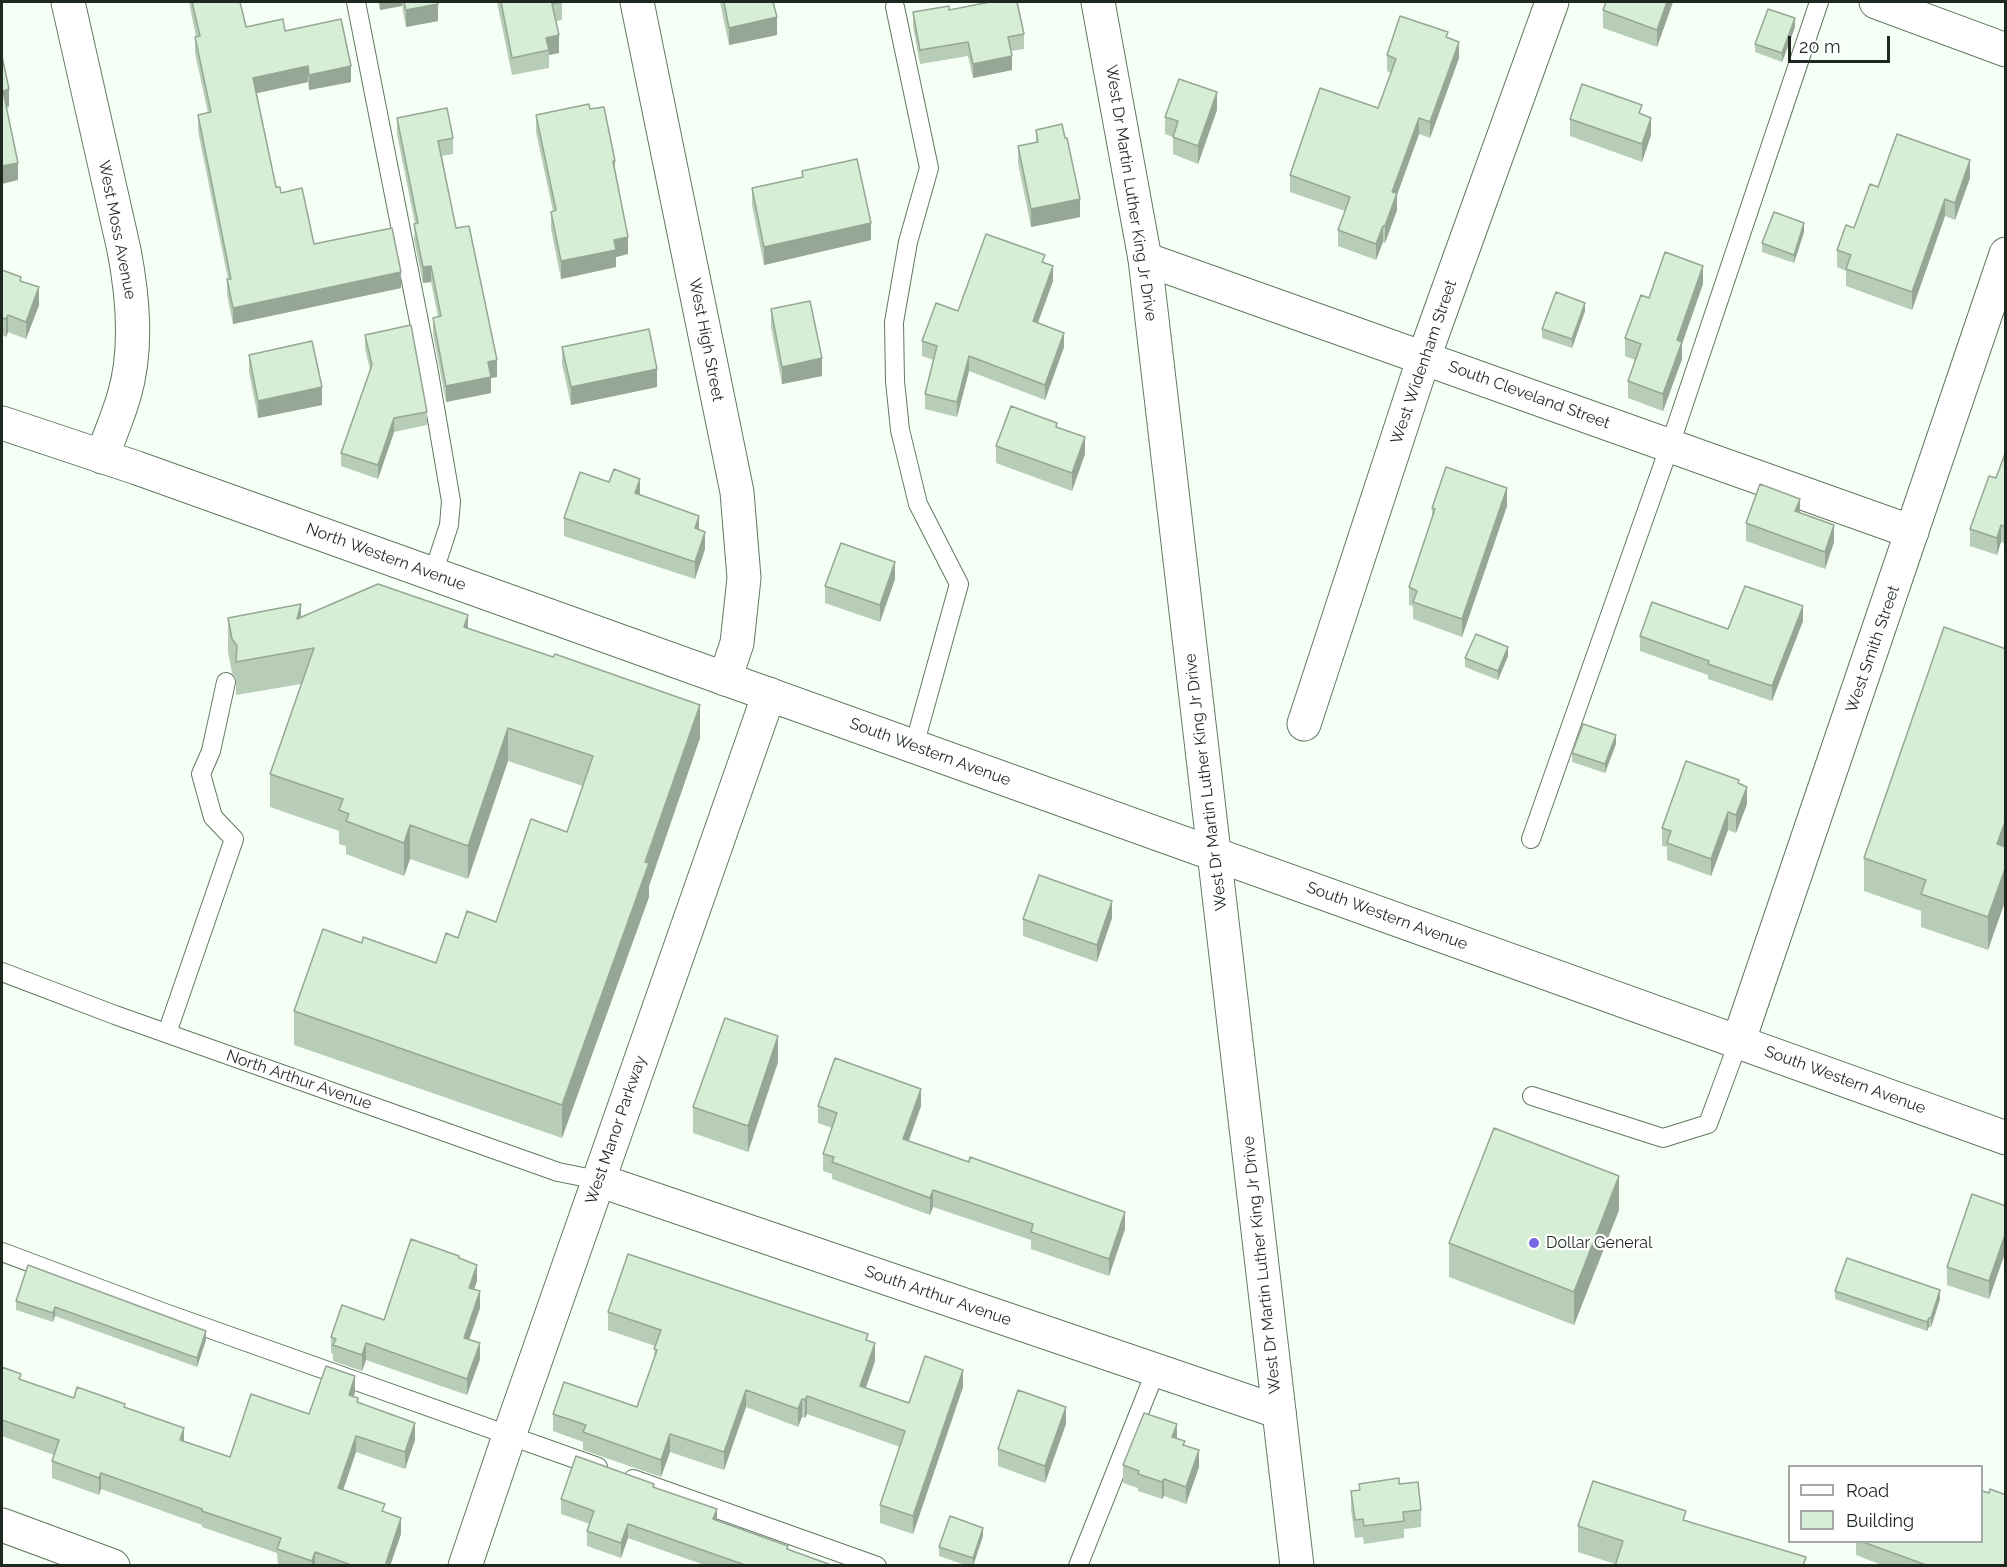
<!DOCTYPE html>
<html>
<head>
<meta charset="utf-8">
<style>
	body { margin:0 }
	#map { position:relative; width:2007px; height:1567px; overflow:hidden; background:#f5fff5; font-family:Raleway,sans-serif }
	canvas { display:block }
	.frame { position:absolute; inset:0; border:3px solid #1f281f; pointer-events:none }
	.legend { position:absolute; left:1788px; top:1465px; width:195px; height:78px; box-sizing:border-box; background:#fff; border:2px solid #a5a9a5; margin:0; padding:8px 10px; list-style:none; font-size:18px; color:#1f281f }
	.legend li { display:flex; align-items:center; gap:12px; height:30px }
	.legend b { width:30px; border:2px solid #a5a9a5 }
	.scale { position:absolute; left:1788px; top:36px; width:102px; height:27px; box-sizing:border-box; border:3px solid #1f281f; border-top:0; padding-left:8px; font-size:18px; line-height:21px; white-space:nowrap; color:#1f281f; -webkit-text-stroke:4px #fff; paint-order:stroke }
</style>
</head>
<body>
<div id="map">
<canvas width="2007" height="1567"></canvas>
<div class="frame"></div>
<ul class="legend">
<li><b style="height:8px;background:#fff"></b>Road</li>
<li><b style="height:16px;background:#d6eed5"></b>Building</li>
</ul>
<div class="scale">20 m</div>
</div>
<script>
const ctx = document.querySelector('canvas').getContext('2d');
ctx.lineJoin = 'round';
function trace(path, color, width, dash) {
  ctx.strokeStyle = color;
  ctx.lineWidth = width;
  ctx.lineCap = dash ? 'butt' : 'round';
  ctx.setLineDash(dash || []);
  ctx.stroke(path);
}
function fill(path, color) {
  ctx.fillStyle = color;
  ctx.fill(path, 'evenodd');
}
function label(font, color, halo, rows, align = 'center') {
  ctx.font = font + ' Raleway,sans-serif';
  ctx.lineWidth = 4.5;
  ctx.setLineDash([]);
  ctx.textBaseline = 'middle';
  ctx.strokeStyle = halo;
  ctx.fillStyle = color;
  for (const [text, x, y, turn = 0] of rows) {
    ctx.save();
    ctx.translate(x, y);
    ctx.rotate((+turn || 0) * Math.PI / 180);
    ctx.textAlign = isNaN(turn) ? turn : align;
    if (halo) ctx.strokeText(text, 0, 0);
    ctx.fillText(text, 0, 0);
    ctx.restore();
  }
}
const service = new Path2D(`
	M356,2L428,367L451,501L449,525L433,574
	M895,7L929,168L908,242L894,322L895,381L900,430L918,504L959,584L914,746
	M1531,839L1670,445L1819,2
	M2,972L115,1015L558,1172L598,1180
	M167,1033L234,839L213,817L201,774L211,751L226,682
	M1532,1096L1663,1138L1708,1124L1738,1043
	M2,1252L165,1313L598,1467
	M633,1479L877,1566
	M1078,1566L1156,1370`);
const minor = new Path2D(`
	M637,2L737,492L744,578L737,643L725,679
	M1876,2L2006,50
	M1145,259L1912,532
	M1304,724L1424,357L1552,2
	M1738,1043L2006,254
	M598,1180L1279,1412
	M2,1525L113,1566
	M465,1566L509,1436L769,694`);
const tertiary = new Path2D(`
	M68,2L124,250C133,297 138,349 124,396C118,417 109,437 102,457`);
const secondary = new Path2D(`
	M1098,2L1145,259L1297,1566
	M2,423L137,468L433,574L2006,1138`);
const wall = new Path2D(`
	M189,2H240L246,27L285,31L351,82L309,90L308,82L257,93L276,187L281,193L314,244L401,288L233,324L227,295V279H228L198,131V115L208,113L195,53V37H196Z
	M378,2H437L438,21L406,27L402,6L380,10Z
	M497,2H562V20L556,21L559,53L549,55V68L512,75Z
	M720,2H773L777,35L729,45Z
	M1606,2H1673L1657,47L1603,28V10Z
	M949,10L1024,34V49L1011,51L1012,70L973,78L968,56L920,64L913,27V12Z
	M1795,27L1782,62L1755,52V44Z
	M1448,38L1459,58L1430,138L1419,134L1397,195V210L1385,243L1383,242L1376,260L1338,246V230L1345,211L1290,192V175L1378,108L1391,73L1387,71V55Z
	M590,109L615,175L628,254L616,257V267L561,279L551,229V212L553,211L536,132V115Z
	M1217,110L1198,164L1173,154V137L1165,134V117Z
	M1642,114L1651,135L1642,162L1570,136V119Z
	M397,118L453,138V154L442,156L456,228L497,377L491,378V393L446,402L433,334V318L438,317L431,282L423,283L414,240L415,224L397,134Z
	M1036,130L1080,217L1031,227L1018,163V146L1036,142Z
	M802,171L871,240L764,265L752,205V188L802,178Z
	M1970,178L1955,220L1945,216L1912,310L1846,286V271L1837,267V250L1854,228L1878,187Z
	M1804,232L1794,263L1762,252V243Z
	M1045,263L1053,281L1038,323L1064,347L1045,400L969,371L957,417L925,409V394L933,360L922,356V341L958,311Z
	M2,270L21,281L39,305L26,339L8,332L6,337L2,335Z
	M1703,284L1682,344V359L1663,411L1628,398V381L1635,360L1625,356V338L1649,298Z
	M771,309L822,376L782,384L771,327Z
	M1585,311L1572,348L1542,338V329Z
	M365,335L427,412V425L394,432L378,479L341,466V453L370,370L365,348Z
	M562,347L657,387L571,405L562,364Z
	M249,355L322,405L258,418L249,372Z
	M996,446L1085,454L1072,491L996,463Z
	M2006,451V544L2001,542L1997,555L1970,546V529L1996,478Z
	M640,495L699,530L705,549L695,579L564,536V518Z
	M1507,506L1462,637L1413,619V606L1409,605V587L1432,520V508Z
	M1800,512L1834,542L1825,569L1746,541V523Z
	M895,579L880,622L825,603V586Z
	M301,617L468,628L700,738L649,886V897L562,1138L294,1045V1011L362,943L436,963L458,938L496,922L567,832L583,786L508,761L468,879L410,859L404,876L346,854V846L339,844V831L270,807V774L301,684L236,695V678L232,673L228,652V618Z
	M1803,621L1772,701L1708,679V675L1640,651V636L1728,629Z
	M2006,649L1988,950L1921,927V911L1864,891V858Z
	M1508,656L1498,680L1465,667V658Z
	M1616,744L1605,773L1572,762V753Z
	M1739,784L1747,804L1736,833L1728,830L1711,876L1667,860V847L1662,846V828Z
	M1112,918L1097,962L1023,936V919Z
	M778,1062L748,1152L693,1133V1107Z
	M818,1106H921L909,1141L1125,1229L1109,1276L1031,1249V1240L933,1207L930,1215L832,1179V1174L823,1171V1154L832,1128L818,1123Z
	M2006,1206V1250L1989,1299L1947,1285V1267Z
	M1619,1210L1574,1325L1449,1277V1243Z
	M459,1259L477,1281L474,1289L480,1308L469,1340L480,1359L467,1395L366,1360L362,1371L333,1361V1354L331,1353V1337L384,1320Z
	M28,1265L206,1340L197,1367L55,1316L53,1322L16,1310V1301Z
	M1835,1291L1940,1299L1931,1327H1929L1927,1331L1835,1299Z
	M608,1312L868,1341L875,1361L866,1388L909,1403L963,1387L913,1534L880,1523V1505L900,1447L807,1414L805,1418L802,1417L798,1427L746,1407L724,1470L670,1452L661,1477L583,1450V1442L553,1431V1414L637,1407L654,1358L655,1346L608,1330Z
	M2,1367L21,1380L74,1398L125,1407L184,1442L230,1457L309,1414L355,1392L354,1396L358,1402L415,1440L405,1469L356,1452L343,1490L385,1512L401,1534L390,1566H278L277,1553L202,1527V1525L101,1489L99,1495L52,1478V1461L54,1455L2,1436Z
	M1066,1424L1045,1483L998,1466V1449Z
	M1177,1439L1185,1445L1199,1467L1186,1504L1164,1496L1162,1499L1138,1491V1488L1123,1483V1465Z
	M1359,1484H1399L1421,1510V1527L1404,1529V1538L1364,1544L1363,1537L1355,1538L1351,1509V1491L1359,1490Z
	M654,1487L717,1520L788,1550L834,1566H707L628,1538L621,1558L587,1546V1531L590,1524L561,1514V1499Z
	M1686,1520L1806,1566L1615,1564L1578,1552V1526Z
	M983,1536L973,1566H968L939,1556V1547Z
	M1856,1542H1982L2006,1566H1884L1856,1555Z`);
const shadedWall = new Path2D(`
	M380,2H402V6L380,10Z
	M1667,2H1673L1657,47V30Z
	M438,4V21L406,27V10Z
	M777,17V35L729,45V28Z
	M1795,18V27L1782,62V53Z
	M559,35V53L549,55L546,38Z
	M1459,42V58L1430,138V122Z
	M1012,56V70L973,78V64Z
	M308,66V82L253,94V78Z
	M351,66V82L309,90V75Z
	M9,89V107L3,108V91Z
	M1217,92V110L1198,164V146Z
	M1419,118V134L1397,195V210L1385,243V226L1392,192Z
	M1651,118V135L1642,162V144Z
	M1970,160V178L1955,220V203Z
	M613,161H615V178Z
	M18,163V180L2,184V166Z
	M1080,199V217L1031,227V209Z
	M1945,199V216L1912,310V292Z
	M871,223V240L764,265V247Z
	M1804,223V232L1794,263V255Z
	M1383,226V242L1376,260V244Z
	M628,237V254L616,257V267L561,279V261L614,240Z
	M431,266V282L423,283V267Z
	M1053,266V281L1033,336V321Z
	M1703,266V284L1682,344V359L1663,411V394L1677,340Z
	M401,272V288L233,324V308Z
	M39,287V305L26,339V322Z
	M1585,303V311L1572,348V339Z
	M8,315V332L6,337V319Z
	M1064,333V347L1045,400V385Z
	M969,356V371L957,417V402Z
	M822,358V376L782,384V367Z
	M497,360V377L491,378V393L446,402V386L488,362Z
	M657,369V387L571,405V387Z
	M322,387V405L258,418V401Z
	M394,418V432L378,479V465Z
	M1085,437V454L1072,491V473Z
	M640,479V496L635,493Z
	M1507,488V506L1462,637V619Z
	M1800,499V516L1795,511Z
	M699,516V533L695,528Z
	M1834,525V542L1825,569V552Z
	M2001,525V542L1997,555V538Z
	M705,532V549L695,579V562Z
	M895,562V579L880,622V605Z
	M301,604V637L297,652V619Z
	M1803,606V621L1772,701V686Z
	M468,615V648L464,627Z
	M1508,647V656L1498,680V671Z
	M700,705V738L649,886V897L562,1138V1105Z
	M508,728V761L468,879V846Z
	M1616,735V744L1605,773V764Z
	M1747,787V804L1736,833V815Z
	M1728,812V830L1711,876V859Z
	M2006,819V853L1997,844Z
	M410,825V859L404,876V843Z
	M2006,866V899L1988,950V917Z
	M1112,901V918L1097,962V945Z
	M778,1036V1062L748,1152V1126Z
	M921,1089V1106L903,1156V1139Z
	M1619,1176V1210L1574,1325V1292Z
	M933,1190V1207L930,1215V1198Z
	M1125,1212V1229L1109,1276V1259Z
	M2006,1232V1250L1989,1299V1281Z
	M477,1265V1281L469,1304V1288Z
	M1940,1290V1299L1931,1327V1318Z
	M480,1291V1308L464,1354V1338Z
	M55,1307V1316L53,1322V1313Z
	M1929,1318V1327L1927,1331V1322Z
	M206,1331V1340L197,1367V1358Z
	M366,1343V1360L362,1371V1355Z
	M480,1343V1359L467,1395V1379Z
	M875,1343V1361L860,1404V1386Z
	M963,1370V1387L913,1534V1516Z
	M355,1376V1392L349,1411V1395Z
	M746,1390V1407L724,1470V1452Z
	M807,1396V1414L805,1418V1400Z
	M802,1399V1417L798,1427V1409Z
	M1066,1407V1424L1045,1483V1466Z
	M415,1423V1440L405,1469V1452Z
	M1177,1424V1442L1172,1437Z
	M184,1428V1445L180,1440Z
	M670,1434V1452L661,1477V1460Z
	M356,1436V1452L338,1505V1488Z
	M1199,1450V1467L1186,1504V1487Z
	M101,1473V1489L99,1495V1478Z
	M1164,1479V1496L1162,1499V1482Z
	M717,1509V1523L713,1519Z
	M401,1518V1534L390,1566H385Z
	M628,1524V1538L621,1558V1543Z
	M983,1528V1536L973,1566V1558Z
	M315,1552V1566H312V1561Z`);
const building = new Path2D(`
	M192,2H240L246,27L283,19L285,31L341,19L351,66L309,75L308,66L253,78L276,187H280L281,193L302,188L314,244L392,228L401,272L233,308L227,279H231L198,115L211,112L195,37L200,36Z
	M404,2H437L438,4L406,10Z
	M501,2H562L552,4L559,35L546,38L549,50L512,58Z
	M724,2H773L777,17L729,28Z
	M990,2H1017L1024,34L1008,37L1012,56L973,64L968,42L920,50L913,12L949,6V10Z
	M1606,2H1667L1657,30L1603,10Z
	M1768,9L1795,18L1782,53L1755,44Z
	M1400,16L1448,32L1446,37L1459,42L1430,122L1419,118L1392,192L1397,193L1385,226H1383L1376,244L1338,230L1350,197L1290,175L1320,88L1378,108L1396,59L1387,55Z
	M2,56L9,89L3,91L18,163L2,166Z
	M1179,79L1217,92L1198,146L1173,137L1178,121L1165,117Z
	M1582,84L1642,105L1639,113L1651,118L1642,144L1570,119Z
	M589,104L590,109L604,107L615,161H613L628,237L614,240L616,250L561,261L551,212L556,210L536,115Z
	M447,108L453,138L438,141L456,228L469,226L497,360L488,362L491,377L446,386L433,318L441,316L431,266L423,267L414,224L418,223L397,118Z
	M1062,124L1065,138H1067L1080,199L1031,209L1018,146L1038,142L1036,130Z
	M1897,134L1970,160L1955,203L1945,199L1912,292L1846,269L1851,255L1837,250L1846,225L1854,228L1870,184L1878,187Z
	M857,159L871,223L764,247L752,188L803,177L802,171Z
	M1774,212L1804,223L1794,255L1762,243Z
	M986,234L1045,255L1042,262L1053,266L1033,321L1064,333L1045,385L969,356L957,402L925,394L937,346L922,341L936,303L958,311Z
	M1665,252L1703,266L1677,340L1682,342L1663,394L1628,381L1641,344L1625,338L1641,295L1649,298Z
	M2,270L21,277L20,281L39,287L26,322L8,315L6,319L2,318Z
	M1556,292L1585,303L1572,339L1542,329Z
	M810,301L822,358L782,367L771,309Z
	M411,325L427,412L394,418L378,465L341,453L372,365L365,335Z
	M649,329L657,369L571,387L562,347Z
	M312,341L322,387L258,401L249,355Z
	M1011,406L1057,423L1056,427L1085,437L1072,473L996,446Z
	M2006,451V527L2001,525L1997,538L1970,529L1989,476L1996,478Z
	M1446,467L1507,488L1462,619L1413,602L1417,591L1409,587L1435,509L1432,508Z
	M614,469L640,479L635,493L699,516L695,528L705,532L695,562L564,518L580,472L609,482Z
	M1760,484L1800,499L1795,511L1834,525L1825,552L1746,523Z
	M841,543L895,562L880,605L825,586Z
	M378,584L468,615L464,627L553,657L555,654L700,705L645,862L649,863L562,1105L294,1011L323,929L362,943L363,937L436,963L446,933L458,938L467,911L496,922L531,819L567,832L593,756L508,728L468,846L410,825L404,843L346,821L349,814L339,810L343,799L270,774L314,648L236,662L237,646L232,639L228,618L301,604L297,619Z
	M1745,586L1803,606L1772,686L1708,664L1709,661L1640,636L1652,602L1728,629Z
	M1944,627L2006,649V819L1997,844L2006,847V866L1988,917L1921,894L1926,880L1864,858Z
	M1476,634L1508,647L1498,671L1465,658Z
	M1583,724L1616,735L1605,764L1572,753Z
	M1686,761L1739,780L1738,783L1747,787L1736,815L1728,812L1711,859L1667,843L1671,831L1662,828Z
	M1039,875L1112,901L1097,945L1023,919Z
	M725,1018L778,1036L748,1126L693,1107Z
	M835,1058L921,1089L903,1139L969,1162L970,1157L1125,1212L1109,1259L1031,1232L1033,1224L933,1190L930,1198L832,1162L834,1157L823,1154L837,1113L818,1106Z
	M1494,1128L1619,1176L1574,1292L1449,1243Z
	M1972,1194L2006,1206V1232L1989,1281L1947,1267Z
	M411,1239L459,1256V1258L477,1265L469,1288L480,1291L464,1338L480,1343L467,1379L366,1343L362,1355L333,1345L336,1339L331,1337L342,1305L384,1320Z
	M628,1254L868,1334L866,1340L875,1343L860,1386L909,1403L925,1356L963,1370L913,1516L880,1505L905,1431L807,1396L805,1400L802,1399L798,1409L746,1390L724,1452L670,1434L661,1460L583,1432L586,1425L553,1414L564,1382L637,1407L657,1350L654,1349L661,1330L608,1312Z
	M1847,1258L1940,1290L1931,1318H1929L1927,1322L1835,1291Z
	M28,1265L206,1331L197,1358L55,1307L53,1313L16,1301Z
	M326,1366L355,1376L349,1395L358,1398L357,1402L415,1423L405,1452L356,1436L338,1488L385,1504L382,1511L401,1518L385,1566H354L315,1552L312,1561L277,1549L281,1538L202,1511V1509L101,1473L99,1478L52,1461L59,1440L2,1420V1367L21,1374L19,1379L74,1398L77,1387L125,1404L124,1407L184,1428L180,1440L230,1457L251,1394L309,1414Z
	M1018,1390L1066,1407L1045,1466L998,1449Z
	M1144,1413L1177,1424L1172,1437L1185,1441L1183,1445L1199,1450L1186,1487L1164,1479L1162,1482L1138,1474L1139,1471L1123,1465Z
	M576,1456L654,1484L653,1487L717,1509L713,1519L788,1546L787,1549L834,1566H748L628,1524L621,1543L587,1531L594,1511L561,1499Z
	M1399,1478V1484L1418,1482L1421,1510L1403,1512L1404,1521L1364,1526L1363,1519L1355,1520L1351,1491L1360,1490L1359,1484Z
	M1593,1481L1686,1511L1683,1520L1806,1557L1803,1566H1615L1623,1541L1578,1526Z
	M1990,1489L2006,1495V1566H1929L1863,1542H1982V1491L1989,1493Z
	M950,1516L983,1528L973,1558L939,1547Z`);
const markers = [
	[1534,1243,6,"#7867e2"]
];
const streetNames = [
	["West Dr Martin Luther King Jr Drive",1131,193,81],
	["West Moss Avenue",117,230,79],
	["West High Street",706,340,79],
	["West Widenham Street",1424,362,-71],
	["South Cleveland Street",1529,395,20],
	["North Western Avenue",386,557,20],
	["West Smith Street",1873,649,-71],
	["South Western Avenue",930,752,20],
	["West Dr Martin Luther King Jr Drive",1206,782,-97],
	["South Western Avenue",1387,916,20],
	["North Arthur Avenue",299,1080,19],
	["South Western Avenue",1845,1080,20],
	["West Manor Parkway",616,1130,-71],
	["West Dr Martin Luther King Jr Drive",1262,1265,-96],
	["South Arthur Avenue",938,1296,19]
];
const poiNames = [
	["Dollar General",1546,1243]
];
trace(service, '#627862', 20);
trace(minor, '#627862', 35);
trace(tertiary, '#627862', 35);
trace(secondary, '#627862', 35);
trace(service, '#fff', 18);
trace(minor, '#fff', 33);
trace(tertiary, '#fff', 33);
trace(secondary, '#fff', 33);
fill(wall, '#b8cdb7');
fill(shadedWall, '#96a795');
fill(building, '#d6eed5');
trace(building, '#96a795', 1.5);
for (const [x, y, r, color] of markers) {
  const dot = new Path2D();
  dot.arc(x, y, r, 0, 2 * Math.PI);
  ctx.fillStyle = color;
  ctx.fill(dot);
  trace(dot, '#fff', 2);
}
label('16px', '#1f281f', '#fff', streetNames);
label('16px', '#1f281f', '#fff', poiNames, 'left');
</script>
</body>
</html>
